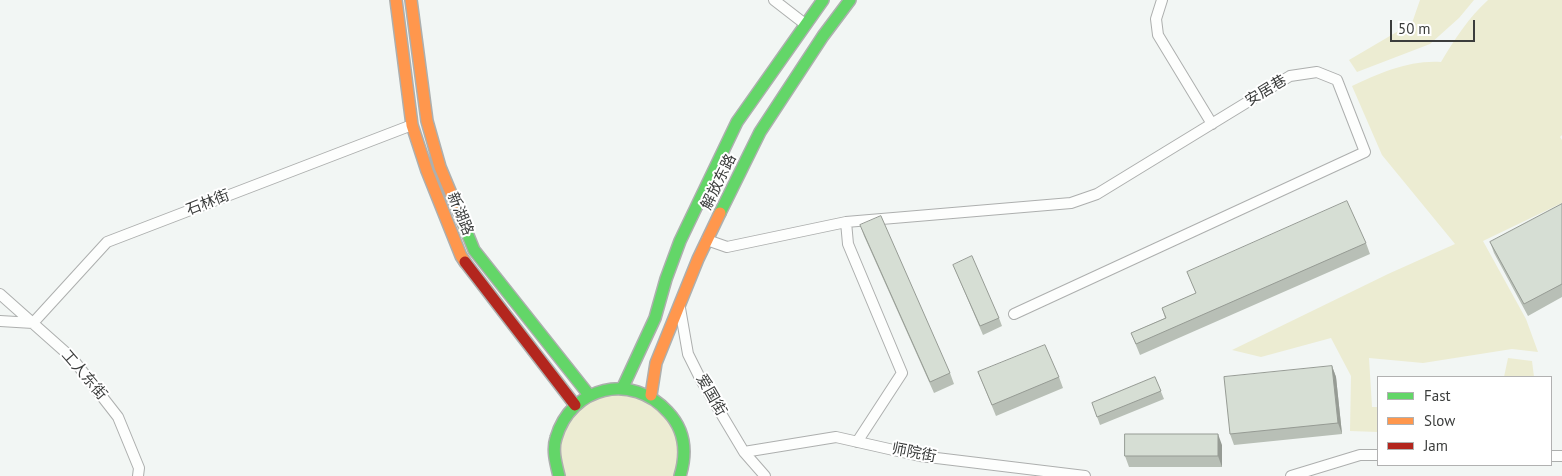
<!DOCTYPE html>
<html>
<head>
<meta charset="utf-8">
<style>
	body { margin:0 }
	#map { position:relative; width:1562px; height:476px; overflow:hidden; background:#f2f6f4; font-family:"PT Sans",sans-serif }
	canvas { display:block }
	.legend { position:absolute; left:1377px; top:376px; width:175px; height:90px; box-sizing:border-box; background:#fff; border:1px solid #b1b1b1; margin:0; padding:6px 9px; list-style:none; font-size:15px; color:#3b3d3c }
	.legend li { display:flex; align-items:center; gap:10px; height:25px }
	.legend b { width:25px; border:1px solid #b1b1b1 }
	.scale { position:absolute; left:1390px; top:20px; width:85px; height:22px; box-sizing:border-box; border:2px solid #3b3d3c; border-top:0; padding-left:6px; font-size:15px; line-height:18px; white-space:nowrap; color:#3b3d3c; -webkit-text-stroke:4px #fff; paint-order:stroke }
</style>
</head>
<body>
<div id="map">
<canvas width="1562" height="476"></canvas>
<ul class="legend">
<li><b style="height:6px;background:#63d668"></b>Fast</li>
<li><b style="height:6px;background:#ff974d"></b>Slow</li>
<li><b style="height:6px;background:#b3261e"></b>Jam</li>
</ul>
<div class="scale">50 m</div>
</div>
<script>
const ctx = document.querySelector('canvas').getContext('2d');
ctx.lineJoin = 'round';
function fill(path, color) {
  ctx.fillStyle = color;
  ctx.fill(path, 'evenodd');
}
function trace(path, color, width, dash) {
  ctx.strokeStyle = color;
  ctx.lineWidth = width;
  ctx.lineCap = dash ? 'butt' : 'round';
  ctx.setLineDash(dash || []);
  ctx.stroke(path);
}
function label(font, color, halo, rows, align = 'center') {
  ctx.font = font + ' "PT Sans","Noto Sans SC",sans-serif';
  ctx.lineWidth = 4;
  ctx.setLineDash([]);
  ctx.textBaseline = 'middle';
  ctx.strokeStyle = halo;
  ctx.fillStyle = color;
  for (const [text, x, y, turn = 0] of rows) {
    ctx.save();
    ctx.translate(x, y);
    ctx.rotate((+turn || 0) * Math.PI / 180);
    ctx.textAlign = isNaN(turn) ? turn : align;
    if (halo) ctx.strokeText(text, 0, 0);
    ctx.fillText(text, 0, 0);
    ctx.restore();
  }
}
const green = new Path2D(`
	M1420,0H1474L1459,18L1430,44L1357,72L1349,60L1412,23Z
	M1488,0H1562V135L1560,137L1562,140V203L1483,241L1526,319L1538,352L1512,349L1423,363L1369,358L1372,407H1378V432L1350,431L1351,376L1331,338L1261,357L1232,350L1388,274L1455,244L1382,155L1352,86C1380,73 1409,60 1441,62C1454,40 1469,17 1488,0Z
	M1508,358L1532,361L1534,377H1504Z
	M623,387L679,425L680,476H559L556,439L575,405Z`);
const street = new Path2D(`
	M774,0L805,24
	M1162,0L1156,19L1158,35L1212,124
	M846,222L848,244L902,373L857,442
	M707,240L727,247L846,222L1071,203L1097,194L1290,76L1317,72L1337,80L1365,152L1014,314
	M0,294L72,358L118,417L139,468L138,476
	M680,308L688,354L701,380L744,452L765,476
	M0,321L33,323L107,242L412,125
	M744,452L836,437L920,456L1085,476
	M1551,456H1562
	M1291,476L1360,455H1378`);
const fast = new Path2D(`
	M455,203L474,250L589,395
	M720,213L760,132L823,36L850,0
	M623,387L655,318L666,279L680,241L737,122L823,0
	M559,476C556,464 552,450 556,438C571,386 632,372 668,412C685,430 687,453 680,476`);
const slow = new Path2D(`
	M396,0L412,125L427,171L461,256L465,262
	M411,0L427,121L440,167L455,203
	M651,395L656,363L698,259L720,213`);
const jam = new Path2D(`
	M465,262L575,405`);
const wall = new Path2D(`
	M1562,204V297L1528,316L1494,253L1490,242Z
	M860,225L950,373L954,384L934,393L864,236Z
	M1366,243L1370,254L1140,355L1131,333L1165,318L1162,308L1196,293L1187,272Z
	M953,265L999,318L1002,326L983,335Z
	M1332,366L1336,377L1342,434L1234,445L1230,434Z
	M978,372L1059,377L1063,388L996,416Z
	M1155,377L1164,399L1100,425L1092,403Z
	M1222,445V467H1129L1125,456Z`);
const shadedWall = new Path2D(`
	M1332,366L1336,377L1342,434L1338,423Z
	M1218,434L1222,445V467L1218,456Z`);
const building = new Path2D(`
	M1347,201L1366,243L1136,344L1131,333L1166,318L1162,308L1196,293L1187,272Z
	M1562,204V284L1524,304L1490,242Z
	M881,216L950,373L930,382L860,225Z
	M972,256L999,318L980,326L953,265Z
	M1045,345L1059,377L992,405L978,372Z
	M1332,366L1338,423L1230,434L1224,377Z
	M1155,377L1161,391L1097,417L1092,403Z
	M1125,434H1218V456H1125Z`);
const streetNames = [
	["安居巷",1266,91,-31],
	["解放东路",719,182,-64],
	["石林街",208,203,-21],
	["新湖路",460,214,68],
	["工人东街",84,375,49],
	["爱国街",711,395,60],
	["师院街",914,453,11]
];
fill(green, '#ececd2');
trace(street, '#adafae', 12);
trace(fast, '#adafae', 14);
trace(slow, '#adafae', 14);
trace(jam, '#adafae', 14);
trace(street, '#fdfefd', 10);
trace(fast, '#63d668', 11);
trace(slow, '#ff974d', 11);
trace(jam, '#b3261e', 11);
fill(wall, '#b8bfb6');
fill(shadedWall, '#969b94');
fill(building, '#d6ded4');
trace(building, '#969b94', 1);
label('15px', '#3b3d3c', '#fff', streetNames);
</script>
</body>
</html>
